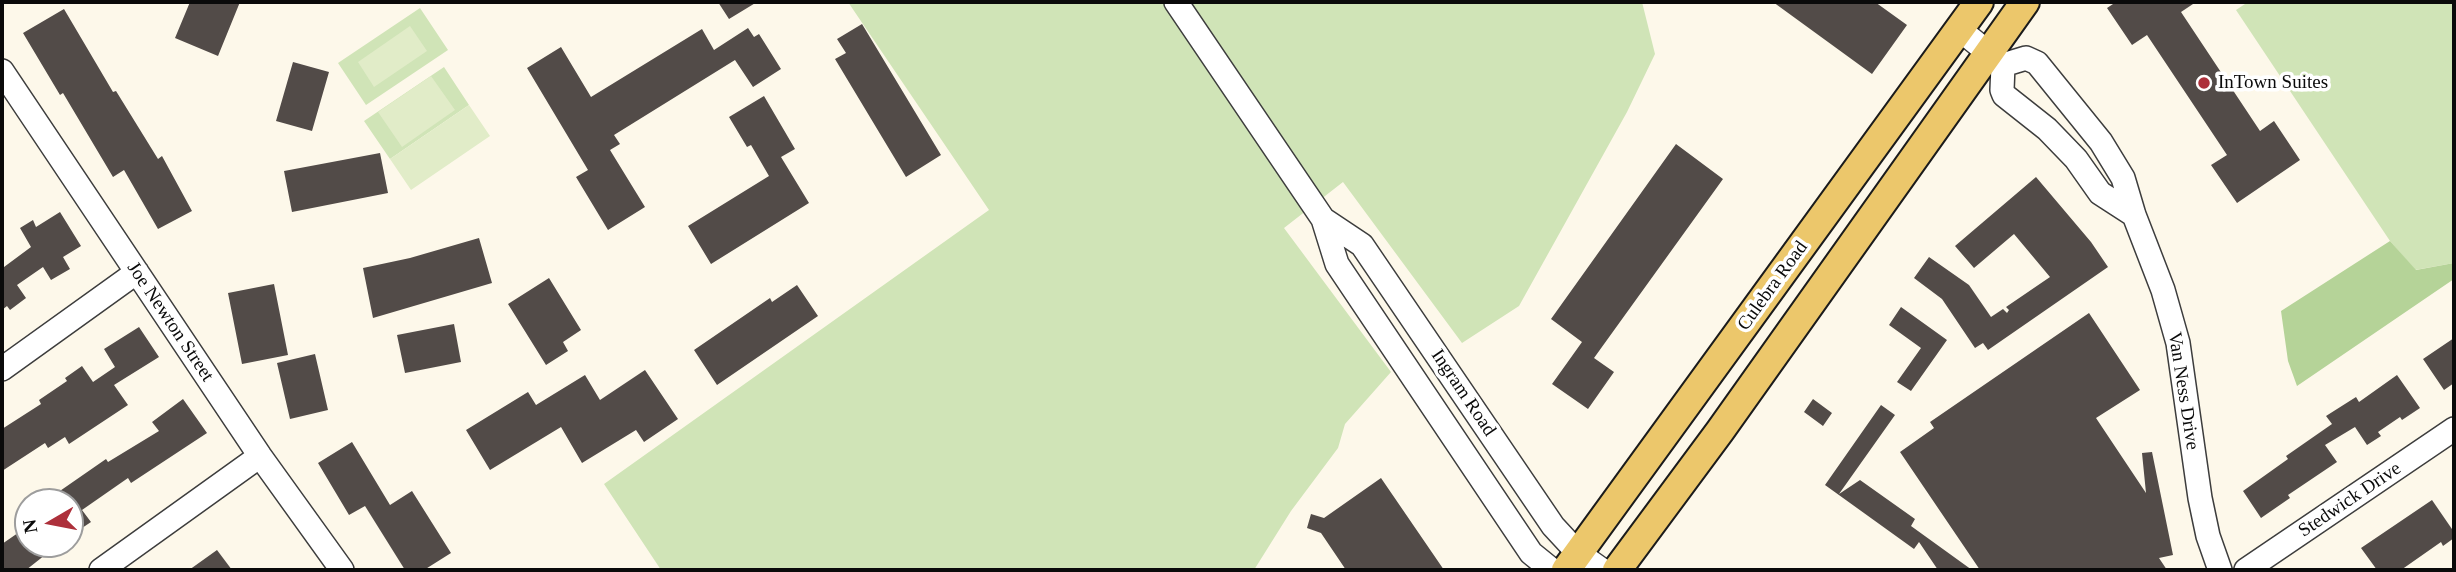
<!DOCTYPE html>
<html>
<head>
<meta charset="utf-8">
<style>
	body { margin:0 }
	#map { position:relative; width:2456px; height:572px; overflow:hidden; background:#fdf8ea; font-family:Georgia,serif }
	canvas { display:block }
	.frame { position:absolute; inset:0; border:4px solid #0a0a0a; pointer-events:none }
	.north { position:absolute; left:14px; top:488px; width:70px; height:70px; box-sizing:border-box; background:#fff; border:2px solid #9d9d9d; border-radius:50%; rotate:260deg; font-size:19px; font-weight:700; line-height:28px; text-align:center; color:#0a0a0a }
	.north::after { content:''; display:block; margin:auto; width:24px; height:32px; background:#ad303b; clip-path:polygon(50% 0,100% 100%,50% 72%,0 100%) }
</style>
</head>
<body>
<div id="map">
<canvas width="2456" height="572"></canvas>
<div class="frame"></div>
<div class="north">N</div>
</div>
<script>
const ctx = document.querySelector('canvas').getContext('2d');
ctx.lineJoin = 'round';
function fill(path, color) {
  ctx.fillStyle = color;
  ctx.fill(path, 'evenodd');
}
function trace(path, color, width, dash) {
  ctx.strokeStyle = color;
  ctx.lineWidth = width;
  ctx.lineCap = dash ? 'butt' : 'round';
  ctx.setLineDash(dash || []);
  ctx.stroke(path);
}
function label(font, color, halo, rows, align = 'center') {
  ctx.font = font + ' Georgia,serif';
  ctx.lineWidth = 7;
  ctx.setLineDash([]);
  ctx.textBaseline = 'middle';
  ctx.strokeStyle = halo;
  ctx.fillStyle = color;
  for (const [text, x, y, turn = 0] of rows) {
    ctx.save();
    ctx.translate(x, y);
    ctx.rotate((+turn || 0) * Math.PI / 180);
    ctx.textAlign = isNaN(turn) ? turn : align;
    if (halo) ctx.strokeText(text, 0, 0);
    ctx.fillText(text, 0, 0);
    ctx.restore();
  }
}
const green = new Path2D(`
	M848,2H1642L1655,54L1627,112L1519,306L1462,343L1343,182L1284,228L1391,372L1345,424L1338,448L1291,511L1254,570H661L604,484L989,210Z
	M2248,2H2454V263L2415,270L2390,241L2236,10Z
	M420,8L448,50L366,105L338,63Z
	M444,67L469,105L390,159L364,121Z`);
const forest = new Path2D(`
	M2390,241L2416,270L2454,263V279L2297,386L2288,361L2281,311Z`);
const pitch = new Path2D(`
	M410,26L427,51L374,87L358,62Z
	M431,76L455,110L402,147L378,112Z
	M469,105L490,136L411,190L390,159Z`);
const building = new Path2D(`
	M190,2H240L218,56L175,38Z
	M718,2H757L729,19Z
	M1773,2H1875L1907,25L1872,74Z
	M2116,2H2196L2181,12L2260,131L2274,121L2300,160L2237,203L2211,165L2227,155L2147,35L2132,45L2107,8Z
	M64,9L113,92L116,91L158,159L162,156L192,211L158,229L124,170L113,177L63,93L60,95L23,33Z
	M862,24L941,155L906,177L835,59L846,53L837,39Z
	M748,28L754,37L759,34L781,69L753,87L735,60L614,135L620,144L610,150L645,207L608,230L576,177L588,170L527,68L561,47L591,97L702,29L714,50Z
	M293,62L329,72L312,131L276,121Z
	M764,96L795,149L781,157L809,203L711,264L688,226L769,176L751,145L747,147L729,117Z
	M1676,144L1723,179L1594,358L1614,372L1588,409L1552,384L1582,342L1551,319Z
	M380,153L388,193L292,212L284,171Z
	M2036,177L2091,242L2108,267L1988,350L1983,343L1975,348L1942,299L1914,278L1929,257L1969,285L1991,317L2003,309L2007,313L2009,310L2006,307L2050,277L2014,234L1974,268L1955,246Z
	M60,212L81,246L63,257L70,269L51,280L43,267L17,285L26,298L10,310L7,306L2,310V264L4,267L31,247L20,228L33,220L36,227Z
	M479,238L492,283L373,318L363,268L410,258Z
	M549,278L581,330L563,342L568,351L546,365L508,304Z
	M274,284L288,355L242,364L228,293Z
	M797,285L818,316L717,385L694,350L770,298L772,302Z
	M1901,307L1947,340L1911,391L1897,382L1921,348L1889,325Z
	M2089,313L2140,390L2096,418L2146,493L2142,453L2152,452L2173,555L2159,558L2167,570H1980L1900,452L1934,428L1930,422Z
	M454,324L461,362L405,373L397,335Z
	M139,327L159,357L114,385L128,405L69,444L65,437L48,448L45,443L2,471V429L41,404L39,400L67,381L65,378L82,366L93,382L115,367L104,349Z
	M2454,338V383L2444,390L2423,359Z
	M315,354L328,410L290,419L277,363Z
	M645,370L678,419L644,442L636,430L582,463L561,427L490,470L466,430L528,392L536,405L585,375L600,400Z
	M2397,375L2420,408L2402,420L2400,417L2378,432L2381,436L2367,445L2355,427L2325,445L2337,462L2288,495L2290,498L2261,518L2243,491L2288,459L2286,456L2332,424L2326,416L2356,397L2359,402Z
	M183,399L207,433L131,483L128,478L82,510L91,522L70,536V502H44L106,459L108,462L159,431L152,422Z
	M1813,399L1832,413L1823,426L1804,412Z
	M1881,405L1895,415L1839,494L1860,480L1915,519L1911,526L1972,570H1938L1919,542L1914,549L1825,485Z
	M352,442L390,505L412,491L451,553L424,570H405L365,506L349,515L318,463Z
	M1381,478L1444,570H1346L1321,533L1307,528L1311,514L1324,518Z
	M2432,500L2454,532V538L2443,546L2441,542L2401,570H2377L2361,548Z
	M28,526V544H59L26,570H2V544Z
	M217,550L232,570H189Z`);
const minor = new Path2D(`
	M1176,2L1323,219L1337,264L1531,553L1552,570
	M1959,29L2001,63
	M2003,65L2026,58L2037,63L2101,142L2123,178L2134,215L2163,290L2178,343L2200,498L2208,536L2220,570
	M2003,65L2002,90L2004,95L2047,129L2076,159L2100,193L2134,215
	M2,71L260,456L342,570
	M1323,219L1362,245L1553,526L1578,553L1602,570
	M2,369L137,272
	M101,570L260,456
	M2246,570L2454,429`);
const major = new Path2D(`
	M1566,570C1702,380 1843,192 1979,2
	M1617,570L1720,431L2025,2`);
const markers = [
	[2204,83,7,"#ad303b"]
];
const poiNames = [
	["InTown Suites",2218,83]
];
const streetNames = [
	["Culebra Road",1773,286,-54],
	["Joe Newton Street",170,322,56],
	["Van Ness Drive",2183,391,81],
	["Ingram Road",1463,393,56],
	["Stedwick Drive",2350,500,-34]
];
fill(green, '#d0e4b7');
fill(forest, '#b5d398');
fill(pitch, '#e1ecc8');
fill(building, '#524b48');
trace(minor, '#3d3d3d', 26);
trace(major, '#1b1b1b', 32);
trace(minor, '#fff', 23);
trace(major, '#ecc76b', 28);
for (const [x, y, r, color] of markers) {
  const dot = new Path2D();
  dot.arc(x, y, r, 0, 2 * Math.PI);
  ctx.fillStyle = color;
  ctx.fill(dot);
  trace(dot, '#fff', 2.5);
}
label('19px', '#0a0a0a', '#fff', poiNames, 'left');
label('19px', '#0a0a0a', '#fff', streetNames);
</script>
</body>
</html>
